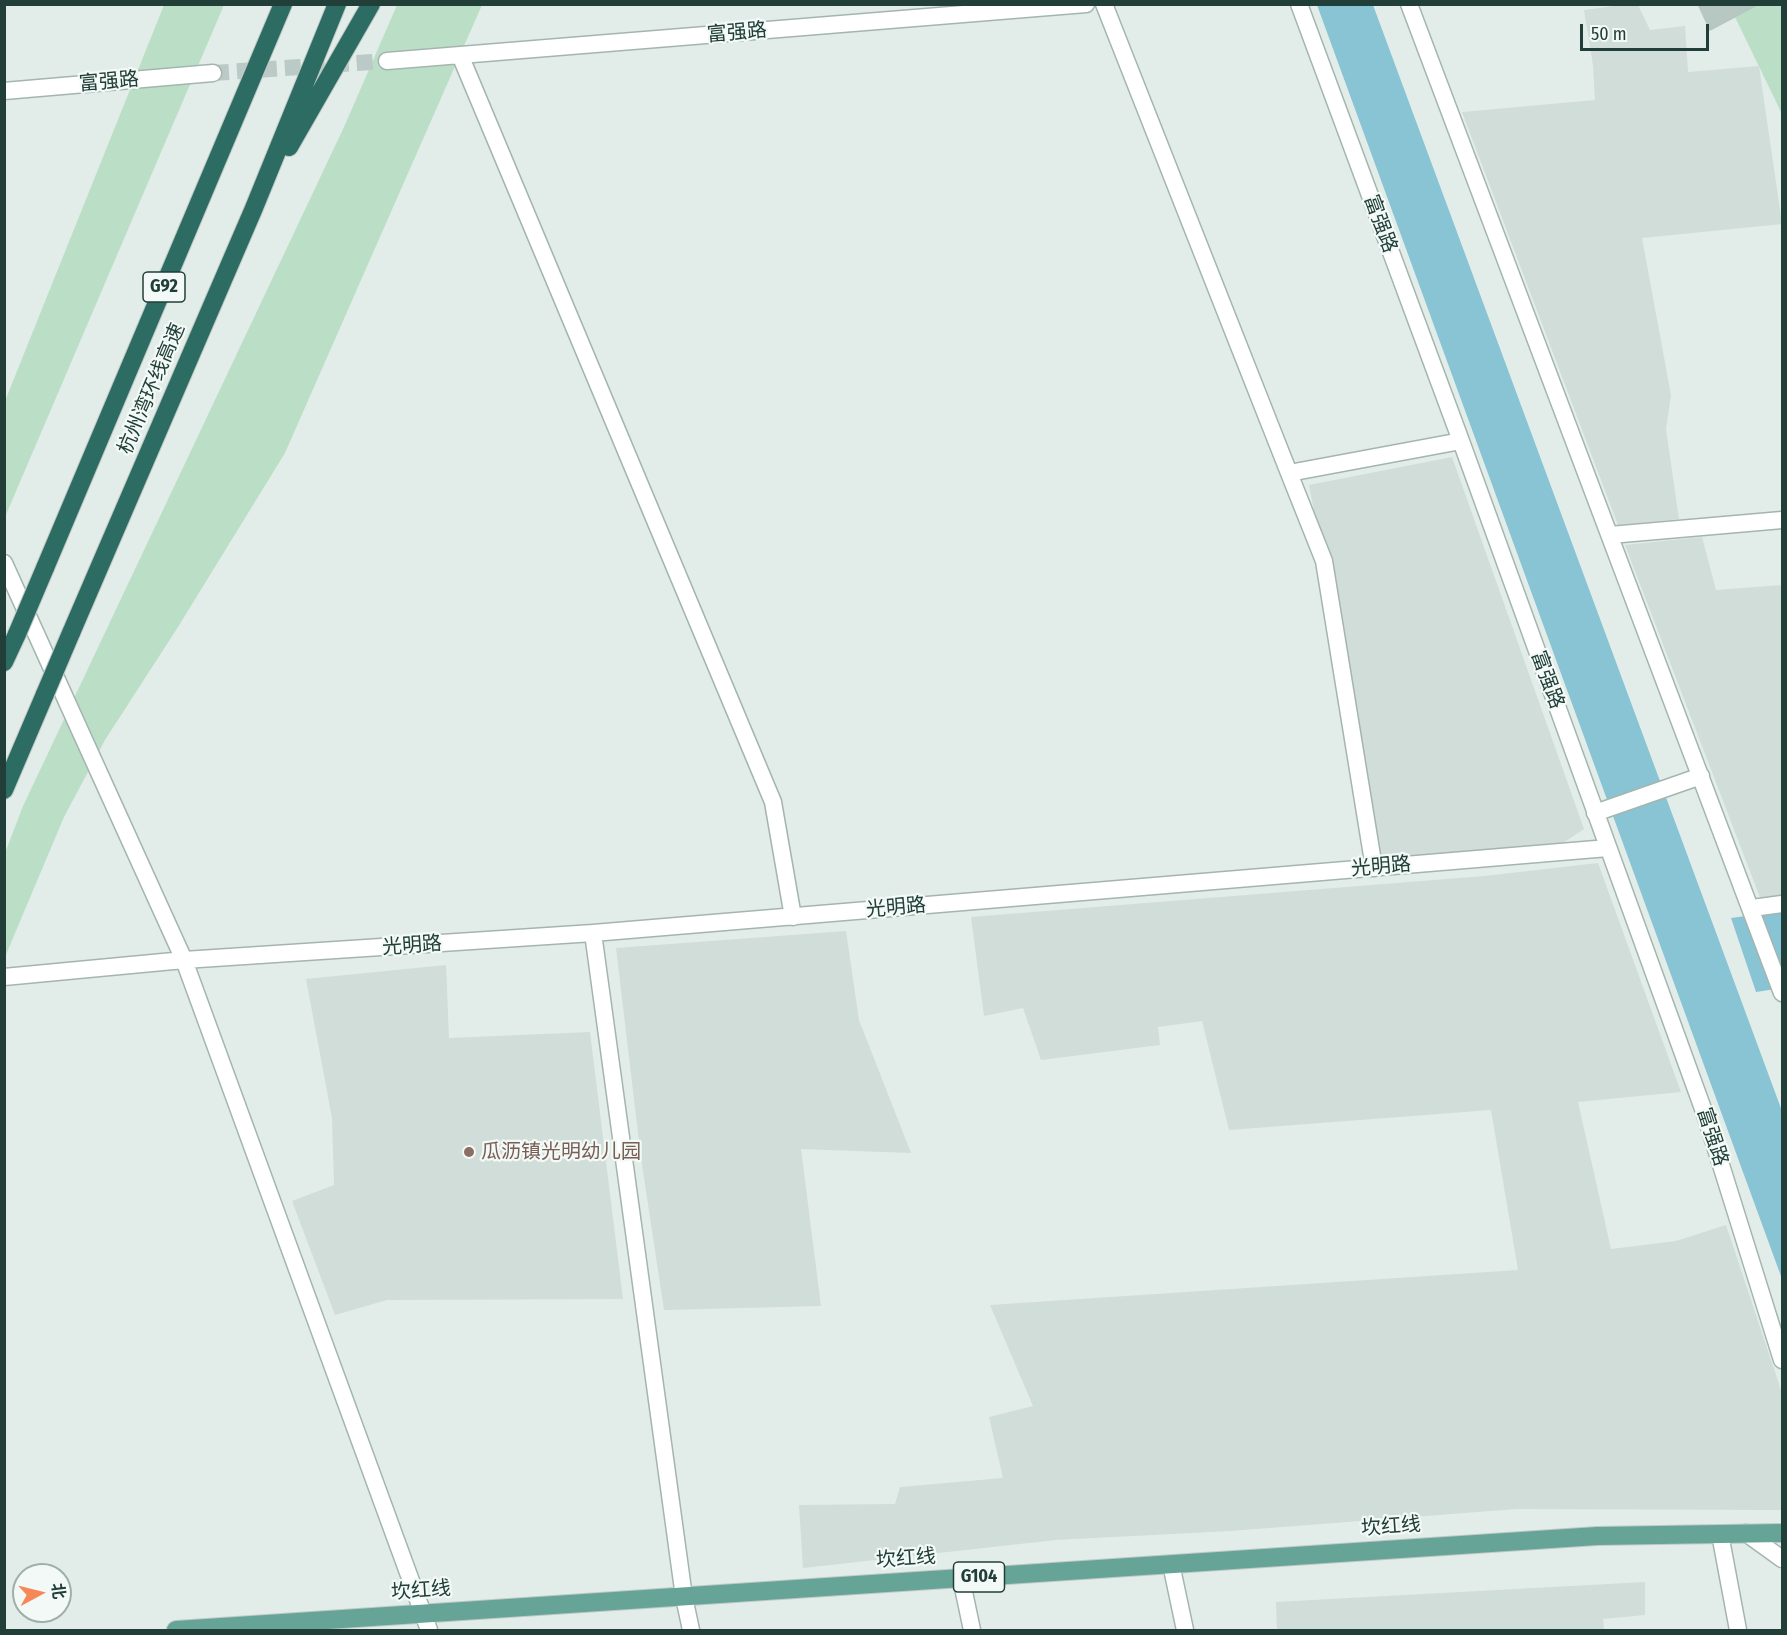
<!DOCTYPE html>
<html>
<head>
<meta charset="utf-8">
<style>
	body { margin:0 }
	#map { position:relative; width:1787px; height:1635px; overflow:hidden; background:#e2ede9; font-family:"Fira Sans Condensed","Noto Sans SC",sans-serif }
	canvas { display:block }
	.frame { position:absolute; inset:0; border:6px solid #213f38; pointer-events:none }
	.north { position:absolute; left:12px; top:1563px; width:60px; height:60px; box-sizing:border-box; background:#f3f9f6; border:2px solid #9fafaa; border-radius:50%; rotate:83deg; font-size:16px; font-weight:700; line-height:24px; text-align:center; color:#213f38 }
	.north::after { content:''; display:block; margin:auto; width:21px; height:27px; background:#f68757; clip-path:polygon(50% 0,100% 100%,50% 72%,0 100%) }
	.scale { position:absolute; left:1580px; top:24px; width:129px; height:27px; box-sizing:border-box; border:3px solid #213f38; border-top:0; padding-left:8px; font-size:18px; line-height:21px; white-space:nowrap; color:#213f38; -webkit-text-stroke:4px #f3f9f6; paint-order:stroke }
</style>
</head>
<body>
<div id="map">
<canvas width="1787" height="1635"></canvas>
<div class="frame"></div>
<div class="north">北</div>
<div class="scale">50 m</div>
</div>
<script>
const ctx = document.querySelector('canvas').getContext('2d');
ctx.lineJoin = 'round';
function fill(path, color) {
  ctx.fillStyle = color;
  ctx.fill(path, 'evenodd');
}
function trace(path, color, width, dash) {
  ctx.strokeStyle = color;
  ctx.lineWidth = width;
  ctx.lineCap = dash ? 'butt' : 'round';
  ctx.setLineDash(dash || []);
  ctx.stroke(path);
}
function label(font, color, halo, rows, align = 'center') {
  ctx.font = font + ' "Fira Sans Condensed","Noto Sans SC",sans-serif';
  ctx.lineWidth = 4.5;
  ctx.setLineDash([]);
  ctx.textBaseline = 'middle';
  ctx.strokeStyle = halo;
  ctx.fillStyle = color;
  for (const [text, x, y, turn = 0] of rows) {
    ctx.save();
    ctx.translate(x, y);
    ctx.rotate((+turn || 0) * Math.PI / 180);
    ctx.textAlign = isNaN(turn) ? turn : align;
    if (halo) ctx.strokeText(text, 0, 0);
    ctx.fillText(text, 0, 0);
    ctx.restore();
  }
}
const built = new Path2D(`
	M1629,4L1638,5L1650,30L1685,26L1688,72L1759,66L1782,224L1642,238L1671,395L1666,429L1679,519L1618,525L1462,112L1595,100L1593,65L1584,10Z
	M1452,457L1584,829L1548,853L1374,868L1359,743L1309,485Z
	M1702,537L1716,590L1782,585V897L1761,900L1625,545Z
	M1598,863L1681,1092L1578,1102L1611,1249L1676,1241L1726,1225L1782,1393V1510L1517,1509L1230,1531L1056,1540L803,1568L799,1505L895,1504L900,1487L1003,1478L989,1417L1033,1406L990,1305L1518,1270L1491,1110L1229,1130L1202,1021L1158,1027L1160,1045L1041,1060L1023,1008L984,1016L971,917L1484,876Z
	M846,931L859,1020L911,1153L801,1149L821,1306L664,1310L641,1158L616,948Z
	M446,965L449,1038L590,1032L623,1299L387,1300L335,1315L292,1201L334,1185L332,1118L306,979Z
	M1645,1582V1615L1603,1619L1604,1630H1277L1276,1602Z`);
const green = new Path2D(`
	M164,5H224L5,517V401Z
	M397,5H482L285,453L178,627L105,740L64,817L5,957V853L23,806L344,127Z
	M1759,5H1780L1782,8V114L1735,17Z`);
const water = new Path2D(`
	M1317,5H1373L1782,1111V1279Z
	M1782,911V988L1756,992L1731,918Z`);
const building = new Path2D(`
	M1698,4H1759L1710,30Z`);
const streetTunnel = new Path2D(`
	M213,73L387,61`);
const street = new Path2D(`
	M1104,4L1289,473L1461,441
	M1299,4L1461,441L1706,1117L1782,1360
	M1409,4L1782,993
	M460,55L773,802L793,917
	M387,61L1086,4
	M4,91L213,73
	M1289,473L1324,561L1374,868
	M1610,535L1782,520
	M4,563L184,960L429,1630
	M1595,813L1701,776
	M1752,908L1782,904
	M593,933L684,1597L691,1630
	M4,977L184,960L593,933L1608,848
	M1746,1533L1782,1559
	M1720,1534L1738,1630
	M1171,1564L1185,1630
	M961,1578L972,1630`);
const primary = new Path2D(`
	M176,1630L1597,1536L1782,1533`);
const highway = new Path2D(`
	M289,147L371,4
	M45,568L283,4
	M71,633L254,208L337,4
	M4,662L17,634
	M4,790L45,694`);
const highwayBridge = new Path2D(`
	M17,634L45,568
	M45,694L71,633`);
const markers = [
	[469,1152,6,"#8d6e63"]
];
const shields = [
	[164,287,42],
	[979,1577,51]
];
const shieldNames = [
	["G92",164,287],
	["G104",979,1577]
];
const streetNames = [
	["富强路",737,33,-5],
	["富强路",109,82,-5],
	["富强路",1380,224,70],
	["杭州湾环线高速",152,389,-67],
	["富强路",1547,680,70],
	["光明路",1381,867,-5],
	["光明路",896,908,-5],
	["光明路",412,946,-4],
	["富强路",1712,1137,72],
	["坎红线",1391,1527,-4],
	["坎红线",906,1559,-4],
	["坎红线",421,1591,-4]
];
const educationNames = [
	["瓜沥镇光明幼儿园",481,1152]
];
fill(built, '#d0ddd8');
fill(green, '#bbdfc6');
fill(water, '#89c4d4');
fill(building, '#b7c8c2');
trace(building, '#b4c7c0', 1.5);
trace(streetTunnel, '#bbcac6', 16, [16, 8]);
trace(street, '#a4b5b0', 19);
trace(primary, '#c1c9c7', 20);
trace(highway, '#c1c9c7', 20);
trace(street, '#fff', 16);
trace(primary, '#65a497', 18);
trace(highway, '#2c6c62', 18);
trace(highwayBridge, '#c1c9c7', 20, []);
trace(highwayBridge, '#2c6c62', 18);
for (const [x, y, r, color] of markers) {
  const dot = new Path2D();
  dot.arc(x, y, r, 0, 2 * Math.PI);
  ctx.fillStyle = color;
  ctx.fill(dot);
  trace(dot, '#f3f9f6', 2);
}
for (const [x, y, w] of shields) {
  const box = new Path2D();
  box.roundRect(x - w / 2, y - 15, w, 30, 4.5);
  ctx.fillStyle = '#f3f9f6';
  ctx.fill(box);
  trace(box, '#213f38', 1.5);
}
label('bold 18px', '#213f38', null, shieldNames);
label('20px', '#213f38', '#f3f9f6', streetNames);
label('20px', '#785e54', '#f3f9f6', educationNames, 'left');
</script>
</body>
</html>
